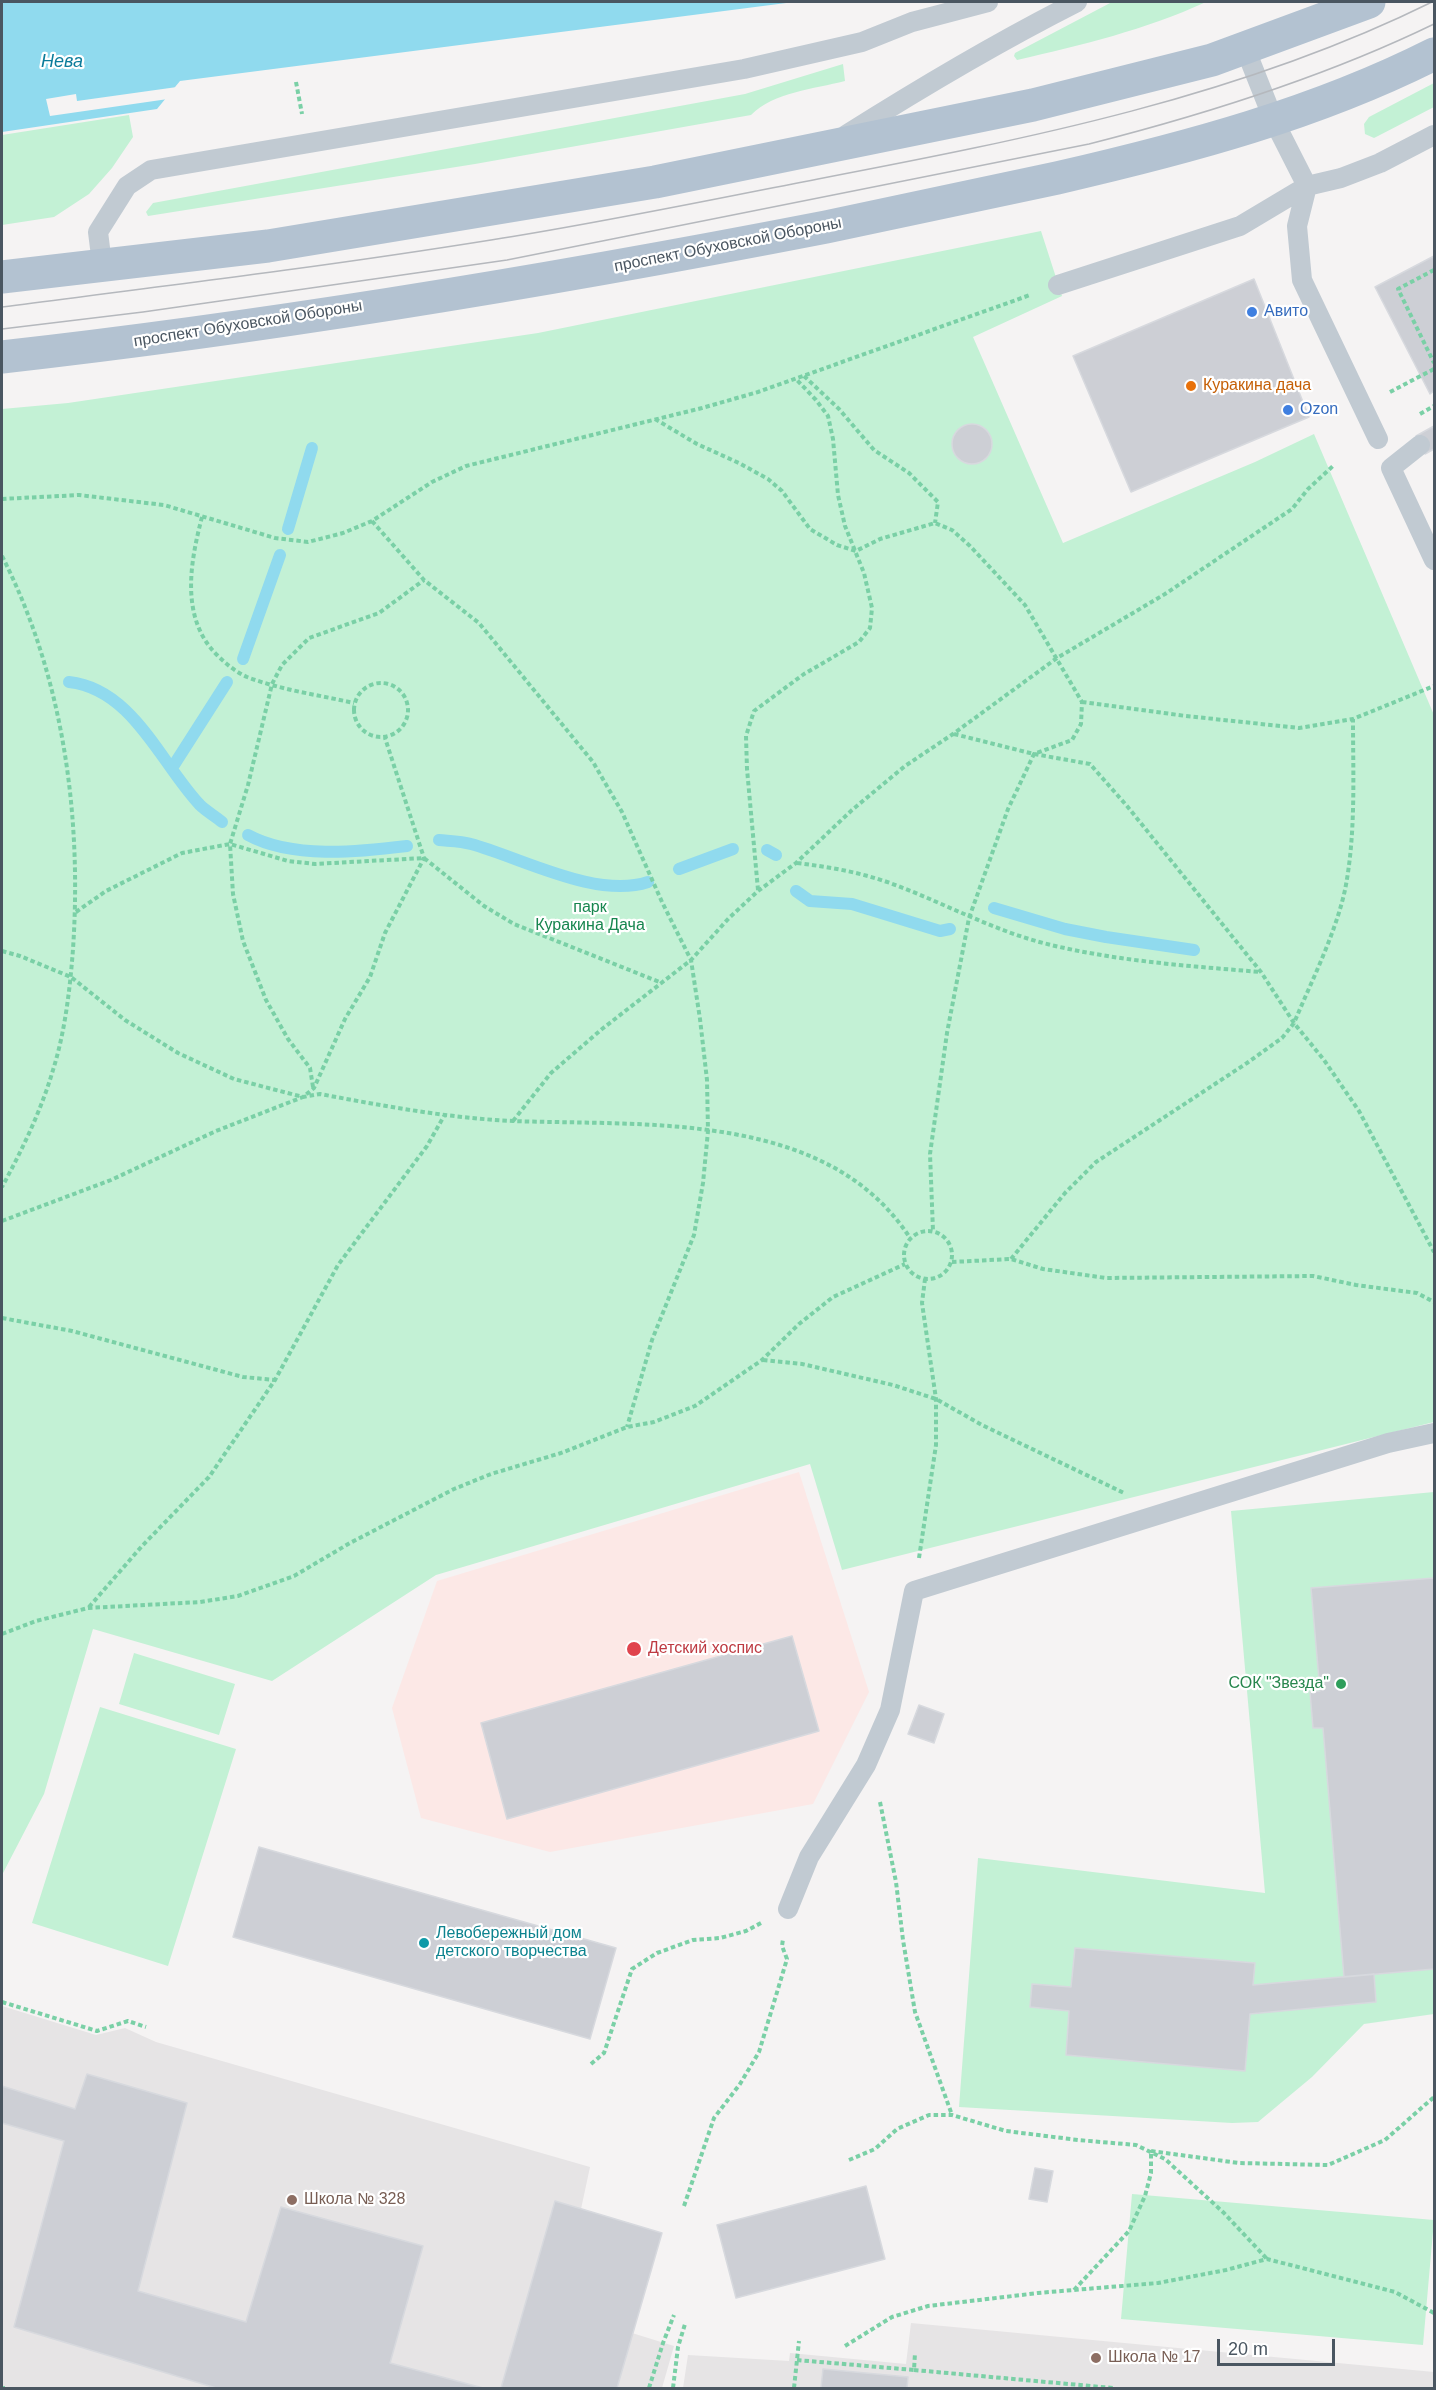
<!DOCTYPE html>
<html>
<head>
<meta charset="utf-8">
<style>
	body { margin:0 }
	#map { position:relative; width:1436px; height:2390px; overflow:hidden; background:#f5f3f3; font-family:Helvetica,sans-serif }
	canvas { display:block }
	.frame { position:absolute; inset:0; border:3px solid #4a5661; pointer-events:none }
	.scale { position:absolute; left:1217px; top:2339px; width:118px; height:27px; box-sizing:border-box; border:3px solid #4a5661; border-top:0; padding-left:8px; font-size:18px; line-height:21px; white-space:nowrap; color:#4a5661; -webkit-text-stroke:4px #fff; paint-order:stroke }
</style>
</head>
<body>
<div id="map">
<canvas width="1436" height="2390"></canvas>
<div class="frame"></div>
<div class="scale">20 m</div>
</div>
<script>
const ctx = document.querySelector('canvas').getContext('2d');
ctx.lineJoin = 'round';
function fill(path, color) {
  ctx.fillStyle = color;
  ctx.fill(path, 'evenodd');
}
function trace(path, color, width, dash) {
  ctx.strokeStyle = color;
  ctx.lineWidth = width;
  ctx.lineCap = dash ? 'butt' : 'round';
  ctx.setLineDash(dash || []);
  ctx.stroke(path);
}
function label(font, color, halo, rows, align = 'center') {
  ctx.font = font + ' Helvetica,sans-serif';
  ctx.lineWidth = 4.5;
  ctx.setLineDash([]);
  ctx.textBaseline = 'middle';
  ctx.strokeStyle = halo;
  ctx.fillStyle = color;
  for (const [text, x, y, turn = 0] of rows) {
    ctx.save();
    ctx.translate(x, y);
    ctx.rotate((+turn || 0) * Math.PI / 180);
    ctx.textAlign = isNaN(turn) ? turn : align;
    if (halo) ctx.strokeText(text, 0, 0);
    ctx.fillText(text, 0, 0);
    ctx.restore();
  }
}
const education = new Path2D(`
	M2,2006L96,2035L125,2028L156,2042L590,2167L581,2209L662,2233L632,2333L674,2346L662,2388H2Z
	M911,2323L1434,2372V2388H683L688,2355L789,2361L790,2353L906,2364Z`);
const medical = new Path2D(`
	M799,1472L869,1692L813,1804L550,1852L421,1818L392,1708L437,1581Z`);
const green = new Path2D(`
	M1112,2H1206C1145,30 1082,45 1017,60L1014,56L1015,53Z
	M843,64L845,81C814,89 774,92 751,115L475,164L148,216L146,212L153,203L745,94Z
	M1434,83V107L1378,136L1374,138L1365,134L1364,124L1369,117Z
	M129,115L133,137L112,168L89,194L54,217L2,225V135Z
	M1041,231L1062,296L973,337L1063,543L1255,462L1314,434L1434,715V1422L842,1570L810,1464L436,1575L272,1681L93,1629L44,1794L2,1875V409L68,403L538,333Z
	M1434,1492V2014L1364,2024L1312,2077L1258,2122L1232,2123L959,2107L978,1858L1265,1893L1231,1511Z
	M134,1653L235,1684L219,1735L119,1704Z
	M100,1707L236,1749L168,1966L32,1923Z
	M1132,2194L1434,2220L1423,2345L1121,2319Z`);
const water = new Path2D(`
	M2,2H794L180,81L157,109L2,132Z`);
const pier = new Path2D(`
	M177,87L168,99L50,116L46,99L76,94L77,101Z`);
const stream = new Path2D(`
	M288,529L312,448
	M243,659L280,555
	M69,682C133,689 161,764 200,805C206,811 215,816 222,822
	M172,768L227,682
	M248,835C292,859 358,852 407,846
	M439,840C449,841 461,841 471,844C522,858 596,899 648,882
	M767,850L776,855
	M679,869L733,849
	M796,891L810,901L852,904L940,931L950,929
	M994,908L1065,929L1106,937L1194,950`);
const building = new Path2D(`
	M1434,256V391L1430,394L1375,287Z
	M1254,279L1309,417L1131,492L1073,356Z
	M952 444a20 20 0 1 1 40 0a20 20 0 1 1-40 0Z
	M1434,426V449L1425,454L1416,436Z
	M1434,1578V1969L1344,1977L1323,1728H1313L1310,1692L1320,1691L1311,1588Z
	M792,1636L819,1731L507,1819L481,1723Z
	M919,1705L944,1714L934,1743L908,1734Z
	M259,1847L616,1948L590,2039L233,1937Z
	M1075,1948L1255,1963L1253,1985L1374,1974L1376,2002L1250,2014L1245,2071L1066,2055L1069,2011L1030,2007L1032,1984L1071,1987Z
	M87,2074L187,2103L138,2291L246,2322L281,2207L423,2246L390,2363L483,2388H216L14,2327L64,2141L2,2123V2086L75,2109Z
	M1035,2168L1053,2171L1047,2202L1029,2199Z
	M866,2186L885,2259L736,2298L717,2225Z
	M555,2201L662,2233L617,2388H501Z
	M823,2369L908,2377L907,2388H821Z`);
const path = new Path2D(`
	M296,82L302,114
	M1434,270L1398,289L1434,363
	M804,376L839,409L874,450L909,473L938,502L935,523
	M1390,392L1434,369
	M1420,414L1434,406
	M655,419L697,444L739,463L768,479L782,491L810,529L837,545L856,551L880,539L935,523L952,530L970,546L1025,605L1082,702L1081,724L1072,740L1034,754L1008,809L969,918L947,1033L930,1154L933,1231
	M2,499L79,495L164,505L275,538L308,542L343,533L372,521L432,482L466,466L702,408L758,392L1030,295
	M202,517C190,563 180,618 217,655C226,664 236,672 247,677C281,690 319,695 354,703
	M372,521L424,580L479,623L593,762L622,812L662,902L691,960L700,1019L707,1080L708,1131L703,1183L694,1235L652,1340L627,1427
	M2,556C63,676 82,815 73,949C70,989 65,1032 53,1070C41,1111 22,1150 2,1187
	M354 710a27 27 0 1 1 54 0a27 27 0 1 1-54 0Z
	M1082,702L1186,716L1299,728L1353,719L1434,686
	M954,734L1034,754L1090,764L1127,806L1261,972L1294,1023L1324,1060L1359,1111L1434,1252
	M797,863C829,867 859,872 890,883C942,902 990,929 1043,943C1114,961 1188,966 1261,972
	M758,890L747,769L746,736L754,711L804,674L859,642L870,628L872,608L864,573L845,526L838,495L833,439L828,416L816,400L796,379
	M76,912L106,891L182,853L230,844L288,861L315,864L424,858L484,906L514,924L662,983
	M2,951L20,956L71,977L125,1020L178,1053L234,1079L303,1097L320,1094C384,1106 448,1118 513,1121C646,1126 827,1110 910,1238
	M313,1087L310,1068L288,1039L266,1000L243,941L233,894L230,844L248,785L272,684L282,665L309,638L379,613L424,580
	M513,1121L551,1073L602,1029L691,960L729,918L758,891L796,863L852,810L905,766L953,734L1057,658L1165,594L1292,509L1308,489L1334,465
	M2,1221L111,1180L216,1131L303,1097L314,1088L345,1019L370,977L385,933L424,858L385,738
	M904 1255a24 24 0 1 1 48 0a24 24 0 1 1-48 0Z
	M1011,1259L1065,1193L1096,1162L1247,1063L1282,1038L1294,1023C1312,980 1335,935 1345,890C1356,834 1353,776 1353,719
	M952,1262L1011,1259L1043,1269L1106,1278L1313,1276L1356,1285L1417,1293L1434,1302
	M2,1318L72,1331L243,1377L275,1380
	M763,1360L802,1364L893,1385L936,1399L982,1425L1124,1493
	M919,1558L936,1445V1399L922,1303L925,1279
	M89,1607L142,1546L209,1477L275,1380L338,1265L427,1146L444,1116
	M2,1634L36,1621L88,1608L200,1602L238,1596L294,1576L350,1543L454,1489L491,1474L561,1453L627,1427L654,1422L695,1406L762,1360L799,1324L833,1297L905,1264
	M880,1802L896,1882L903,1940L915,2012L952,2115
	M2,2002L97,2031L128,2021L146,2027
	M591,2064L604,2053L632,1969L657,1953L693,1940L720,1938L746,1931L761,1923
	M849,2160L875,2149L897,2129L929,2115H952L1006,2131L1078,2140L1136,2145L1165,2159L1224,2213L1267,2259
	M684,2206L714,2118L740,2084L759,2052L787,1959L782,1946L783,1939
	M1074,2290L1129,2231L1145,2196L1151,2173V2151L1239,2163L1328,2165L1385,2140L1434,2097
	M845,2346L892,2317L928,2306L1038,2293L1158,2283L1226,2270L1267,2259L1395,2292L1434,2313
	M797,2360L914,2370L915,2353
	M914,2370L1113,2388
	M2,2388H5
	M649,2388L663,2343L674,2315
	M673,2388L678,2347L685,2324
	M794,2388L799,2341`);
const service = new Path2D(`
	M1245,48L1274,121L1307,186L1297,226L1302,280L1378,439
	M846,135C922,87 998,42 1077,2
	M102,264L98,232L127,186L151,170L744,69L862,42L912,22L988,2
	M1058,285L1240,226L1307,186L1341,178L1380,163L1434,135
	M1420,445L1391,468L1434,560
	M788,1909L809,1857L866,1765L890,1710L914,1591L1388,1443L1434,1433`);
const primary = new Path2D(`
	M2,277L268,246L655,182L1033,105L1212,60L1369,2
	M2,357C278,326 553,280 826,227C903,211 980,195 1057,178C1187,148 1315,114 1434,54`);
const tram = new Path2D(`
	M2,307C165,286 329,266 491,240C600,223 709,200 818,179C1027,139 1240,97 1432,2
	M2,329L143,312L507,260L1089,144C1207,114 1325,77 1434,24`);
const markers = [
	[1252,312,6,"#3f7fe0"],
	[1191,386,6,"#e8710a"],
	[1288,410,6,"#3f7fe0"],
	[634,1649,8,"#e0444e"],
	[1341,1684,6,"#2e9e5b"],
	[424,1943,6,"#0f9aa8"],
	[292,2200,6,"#8d6e63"],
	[1096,2358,6,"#8d6e63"]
];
const streetNames = [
	["проспект Обуховской Обороны",728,245,-11],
	["проспект Обуховской Обороны",248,324,-9]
];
const shopNames = [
	["Авито",1264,312],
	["Ozon",1300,410]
];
const foodNames = [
	["Куракина дача",1203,386]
];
const parkNames = [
	["парк",590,908],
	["Куракина Дача",590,926]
];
const healthNames = [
	["Детский хоспис",648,1649]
];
const leisureNames = [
	["СОК \"Звезда\"",1329,1684]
];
const cultureNames = [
	["Левобережный дом",436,1934],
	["детского творчества",436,1952]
];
const educationNames = [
	["Школа № 328",304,2200],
	["Школа № 17",1108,2358]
];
const waterNames = [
	["Нева",62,62]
];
fill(education, '#e6e4e5');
fill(medical, '#fce8e6');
fill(green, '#c3f1d5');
fill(water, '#90daee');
fill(pier, '#f5f3f3');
trace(stream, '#90daee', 12);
fill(building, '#cdcfd5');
trace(building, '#d7d9de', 1.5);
trace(path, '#7ad0a6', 4, [4.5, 3]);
trace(service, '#c1cad2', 20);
trace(primary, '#b3c2d1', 33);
trace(tram, '#b5b8bd', 1.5);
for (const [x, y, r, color] of markers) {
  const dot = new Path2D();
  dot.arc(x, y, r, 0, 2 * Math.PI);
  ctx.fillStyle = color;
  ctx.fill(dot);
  trace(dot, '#fff', 2);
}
label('16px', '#4a5661', '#fff', streetNames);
label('16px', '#366cbe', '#fff', shopNames, 'left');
label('16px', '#c56008', '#fff', foodNames, 'left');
label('16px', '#17864f', '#fff', parkNames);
label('16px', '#be3a42', '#fff', healthNames, 'left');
label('16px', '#27864d', '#fff', leisureNames, 'right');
label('16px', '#0d838f', '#fff', cultureNames, 'left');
label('16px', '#785e54', '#fff', educationNames, 'left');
label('italic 18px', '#0c7c9b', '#fff', waterNames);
</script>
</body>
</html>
